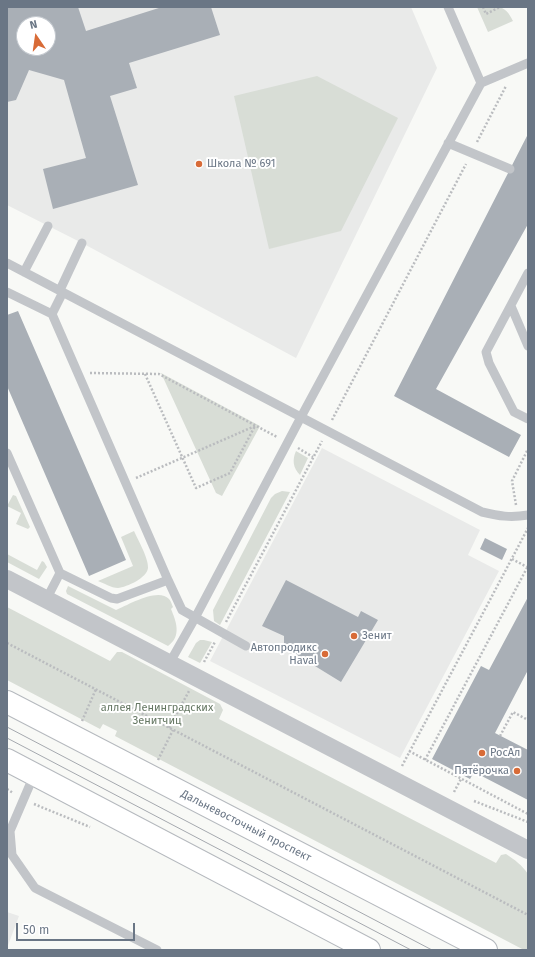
<!DOCTYPE html>
<html>
<head>
<meta charset="utf-8">
<style>
	body { margin:0 }
	#map { position:relative; width:535px; height:957px; overflow:hidden; background:#f8f9f6; font-family:"Fira Sans",sans-serif }
	canvas { display:block }
	.frame { position:absolute; inset:0; border:8px solid #6a7685; pointer-events:none }
	.north { position:absolute; left:16px; top:16px; width:40px; height:40px; box-sizing:border-box; background:#fff; border:1px solid #c3c8ce; border-radius:50%; rotate:347deg; font-size:11px; font-weight:700; line-height:16px; text-align:center; color:#6a7685 }
	.north::after { content:''; display:block; margin:auto; width:14px; height:18px; background:#d86b37; clip-path:polygon(50% 0,100% 100%,50% 72%,0 100%) }
	.scale { position:absolute; left:16px; top:923px; width:119px; height:18px; box-sizing:border-box; border:2px solid #6a7685; border-top:0; padding-left:5px; font-size:12px; line-height:14px; white-space:nowrap; color:#6a7685; -webkit-text-stroke:3px #fff; paint-order:stroke }
</style>
</head>
<body>
<div id="map">
<canvas width="535" height="957"></canvas>
<div class="frame"></div>
<div class="north">N</div>
<div class="scale">50 m</div>
</div>
<script>
const ctx = document.querySelector('canvas').getContext('2d');
ctx.lineJoin = 'round';
function fill(path, color) {
  ctx.fillStyle = color;
  ctx.fill(path, 'evenodd');
}
function trace(path, color, width, dash) {
  ctx.strokeStyle = color;
  ctx.lineWidth = width;
  ctx.lineCap = dash ? 'butt' : 'round';
  ctx.setLineDash(dash || []);
  ctx.stroke(path);
}
function label(font, color, halo, rows, align = 'center') {
  ctx.font = font + ' "Fira Sans",sans-serif';
  ctx.lineWidth = 4;
  ctx.setLineDash([]);
  ctx.textBaseline = 'middle';
  ctx.strokeStyle = halo;
  ctx.fillStyle = color;
  for (const [text, x, y, turn = 0] of rows) {
    ctx.save();
    ctx.translate(x, y);
    ctx.rotate((+turn || 0) * Math.PI / 180);
    ctx.textAlign = isNaN(turn) ? turn : align;
    if (halo) ctx.strokeText(text, 0, 0);
    ctx.fillText(text, 0, 0);
    ctx.restore();
  }
}
const built = new Path2D(`
	M7,7H411L437,68L296,358L82,243L7,205ZM24,24H48V48H24Z
	M322,448L480,530L468,555L499,571L400,758L210,661Z
	M7,912L19,916L7,948Z`);
const green = new Path2D(`
	M477,7C496,7 504,2 513,21L488,32Z
	M317,76L398,118L341,231L269,249L234,96Z
	M161,373L260,426L222,496L216,493Z
	M296,451L308,458L300,475C293,468 292,460 296,451Z
	M282,491L290,492L220,625L214,621L213,610L271,498L275,494Z
	M13,495L16,496L30,527L28,529L16,524L21,513L7,506Z
	M134,531C138,540 149,559 148,568C147,578 127,587 118,588C111,588 104,583 98,581L133,566L121,537Z
	M7,554L37,570L42,561L44,562L47,567L39,579L7,562Z
	M68,586L116,610C128,605 158,587 169,599C171,601 172,605 173,607L171,609C176,621 182,636 168,646L67,594L66,591Z
	M7,607L110,661L117,652H122L220,704L223,710L219,719L496,863L501,855L506,854C515,860 522,865 528,874V950H524L115,736L117,731L103,724L100,729L7,680Z
	M200,640H204L212,642L200,663L188,657L196,643Z`);
const building = new Path2D(`
	M7,7H78L86,31L162,7H211L220,35L129,63L137,88L110,96L138,185L53,209L43,169L86,158L64,80L29,70L16,100L7,102ZM24,24H48V48H24Z
	M528,134V224L436,389L521,435L509,457L394,396Z
	M18,311L126,560L89,576L7,386V315Z
	M485,538L507,549L502,560L480,549Z
	M286,580L358,617L361,611L378,620L341,682L284,647V636L262,626Z
	M528,597V670L495,733L528,750V800L474,772L470,779L432,759L481,666L489,670Z`);
const path = new Path2D(`
	M483,7L486,14L500,7
	M477,142L506,86
	M90,373L159,374L277,437
	M145,374L196,488L230,473L255,426
	M332,420L466,164
	M298,448L313,457
	M136,478L255,426
	M516,505L512,481L528,449
	M512,559L527,567
	M226,622L322,441
	M7,643L528,915
	M204,662L215,642
	M82,721L96,689
	M169,728L189,691
	M500,736L513,712L528,720
	M409,751L528,814
	M158,760L173,730
	M425,760L528,566
	M402,766L528,528
	M7,789L13,793
	M454,792L461,779
	M474,801L528,822
	M34,804L90,827`);
const lane = new Path2D(`
	M448,7L481,83
	M448,143L510,169
	M7,263L482,512C499,516 510,518 528,515
	M24,272L48,226
	M528,273L486,352L489,363L514,412L528,419
	M60,290L82,243
	M7,292L52,314L168,580L117,599L111,598L60,573L7,453
	M511,306L528,346
	M52,314L63,292
	M168,580L182,610L246,646
	M46,600L60,573
	M169,664L195,618L301,417L481,83L528,63
	M34,775L10,831L12,855L35,888L157,950`);
const street = new Path2D(`
	M7,579L528,850`);
const secondary = new Path2D(`
	M7,702L486,950
	M7,760L369,950`);
const tram = new Path2D(`
	M7,727L432,950
	M7,738L411,950`);
const markers = [
	[199,164,4,"#d86b37"],
	[354,636,4,"#d86b37"],
	[325,654,4,"#d86b37"],
	[482,753,4,"#d86b37"],
	[517,771,4,"#d86b37"]
];
const poiNames = [
	["Школа № 691",207,164],
	["Зенит",362,636],
	["Автопродикс",317,648,"right"],
	["Haval",317,661,"right"],
	["РосАл",490,753],
	["Пятёрочка",509,771,"right"]
];
const parkNames = [
	["аллея Ленинградских",157,708],
	["Зенитчиц",157,721]
];
const streetNames = [
	["Дальневосточный проспект",246,826,27]
];
fill(built, '#e9eae9');
fill(green, '#d8ddd6');
fill(building, '#a9afb6');
trace(secondary, '#b5b9be', 24);
trace(path, '#babcbf', 2.5, [2, 2]);
trace(lane, '#c2c5c9', 9);
trace(street, '#c2c5c9', 18);
trace(secondary, '#fff', 22);
trace(tram, '#a4a8ae', 1);
for (const [x, y, r, color] of markers) {
  const dot = new Path2D();
  dot.arc(x, y, r, 0, 2 * Math.PI);
  ctx.fillStyle = color;
  ctx.fill(dot);
  trace(dot, '#fff', 1.5);
}
label('11px', '#6a7685', '#fff', poiNames, 'left');
label('11px', '#667864', '#fff', parkNames);
label('11px', '#6a7685', '#fff', streetNames);
</script>
</body>
</html>
